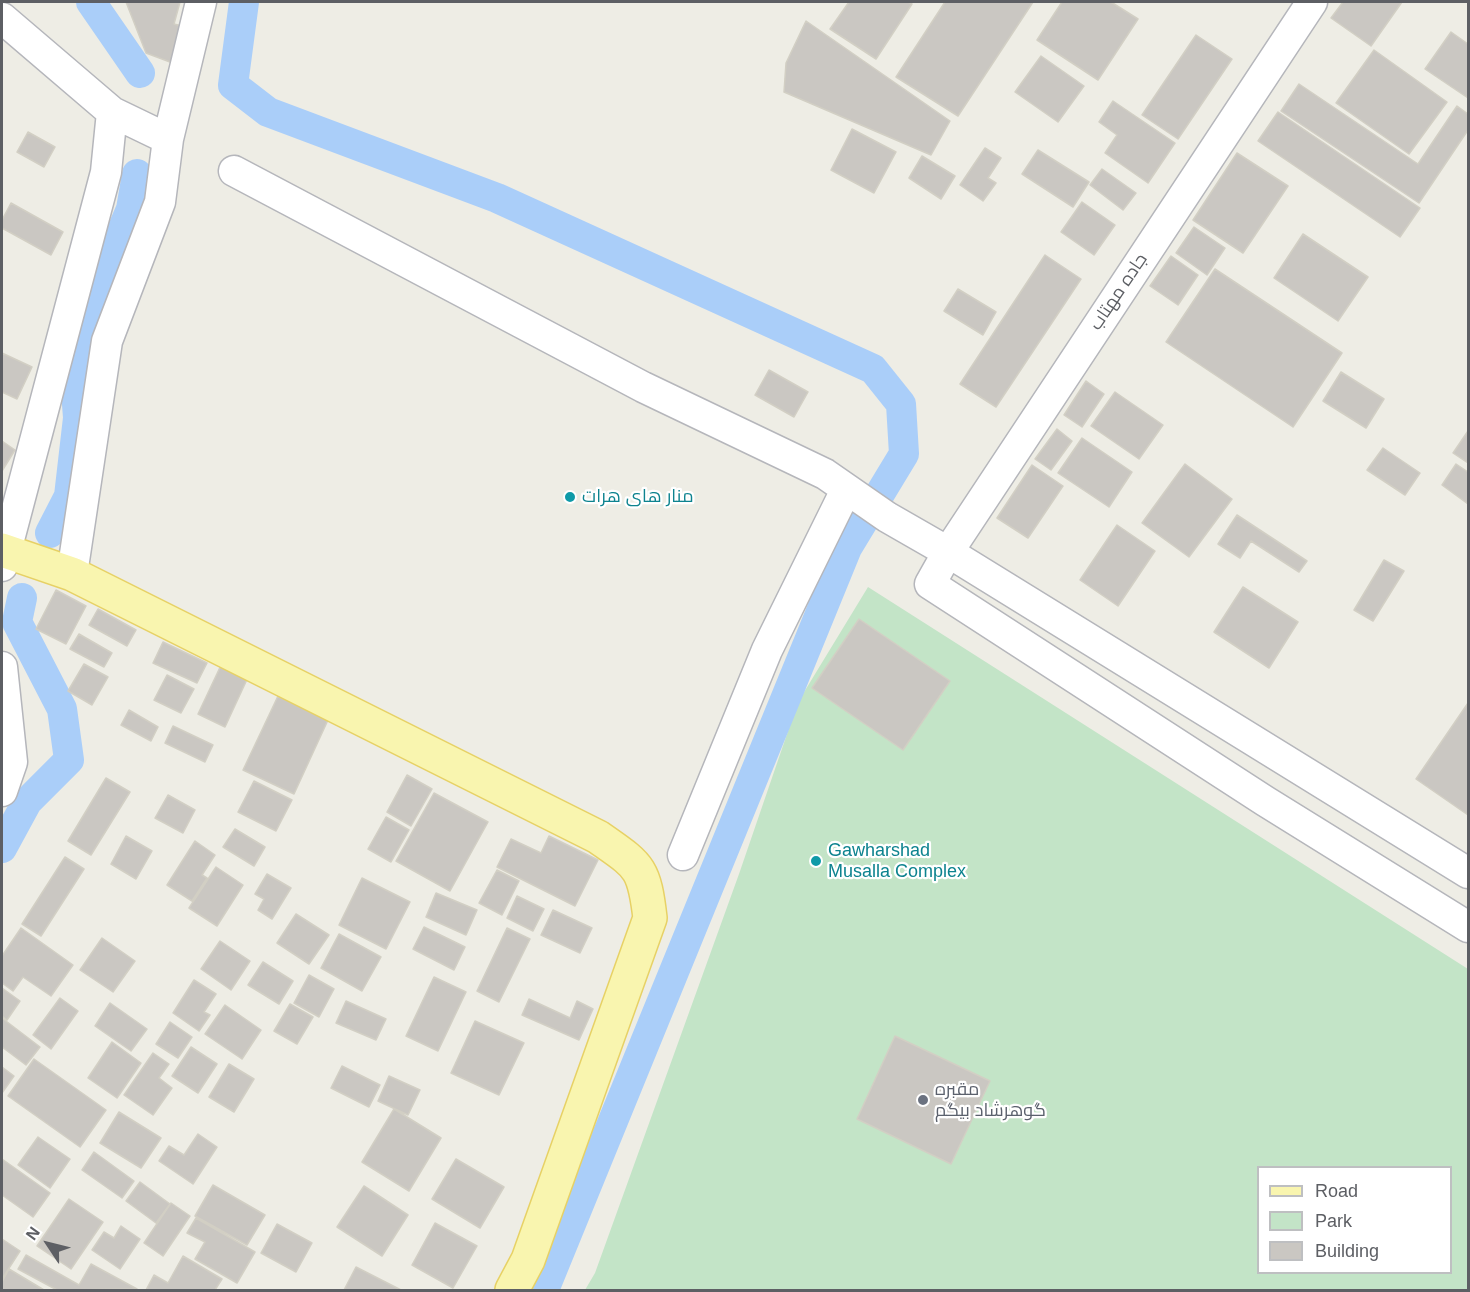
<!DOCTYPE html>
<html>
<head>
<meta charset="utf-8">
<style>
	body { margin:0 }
	#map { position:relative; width:1470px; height:1292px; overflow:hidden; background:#eeede5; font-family:Arial,sans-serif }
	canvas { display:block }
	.frame { position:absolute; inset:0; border:3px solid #5d5f64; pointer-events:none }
	.legend { position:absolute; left:1257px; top:1166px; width:195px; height:108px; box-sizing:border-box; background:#fff; border:2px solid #bebfc1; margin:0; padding:8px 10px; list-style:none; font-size:18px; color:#5d5f64 }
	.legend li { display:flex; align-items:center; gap:12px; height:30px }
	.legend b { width:30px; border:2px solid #bebfc1 }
	.north { position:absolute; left:18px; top:1214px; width:60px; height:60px; -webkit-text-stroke:4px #fff; paint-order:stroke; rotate:305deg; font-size:16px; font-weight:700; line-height:24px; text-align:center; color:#5d5f64 }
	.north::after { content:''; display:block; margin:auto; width:21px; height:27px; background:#5d5f64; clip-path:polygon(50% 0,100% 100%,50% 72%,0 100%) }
</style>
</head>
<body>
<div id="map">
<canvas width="1470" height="1292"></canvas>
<div class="frame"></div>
<ul class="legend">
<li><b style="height:8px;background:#f9f5af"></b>Road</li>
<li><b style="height:16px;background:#c3e4c7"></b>Park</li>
<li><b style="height:16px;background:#cac7c2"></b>Building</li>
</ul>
<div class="north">N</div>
</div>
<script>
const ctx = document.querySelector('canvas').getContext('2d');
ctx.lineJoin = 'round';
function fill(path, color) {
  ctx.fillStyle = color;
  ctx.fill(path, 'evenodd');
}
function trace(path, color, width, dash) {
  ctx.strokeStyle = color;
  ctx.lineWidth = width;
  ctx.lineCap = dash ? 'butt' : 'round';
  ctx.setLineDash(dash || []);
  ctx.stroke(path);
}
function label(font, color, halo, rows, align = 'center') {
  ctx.font = font + ' Arial,Cairo,sans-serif';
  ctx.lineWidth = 4.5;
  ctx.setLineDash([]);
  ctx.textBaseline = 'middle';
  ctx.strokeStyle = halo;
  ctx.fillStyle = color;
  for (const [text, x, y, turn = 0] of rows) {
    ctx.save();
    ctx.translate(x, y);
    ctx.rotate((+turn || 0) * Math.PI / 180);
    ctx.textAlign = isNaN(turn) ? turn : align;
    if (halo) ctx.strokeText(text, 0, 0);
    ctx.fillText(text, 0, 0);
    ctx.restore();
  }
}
const green = new Path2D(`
	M868,587L1468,969V1290H585L595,1273L739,874L798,702ZM1258,1168H1450V1272H1258Z`);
const canal = new Path2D(`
	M91,2L140,73
	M244,2L233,85L268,112L497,198L873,369L901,404L904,454L847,548L544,1290
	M50,533L69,496L78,418L74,363L106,268L131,209L137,174
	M2,848L27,802L69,760L62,709L17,622L22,598`);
const building = new Path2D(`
	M126,2H180L174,24L190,28L178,65L146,53Z
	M849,2H908L912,4L876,59L830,29Z
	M945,2H1033L958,116L896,77Z
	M1062,2H1111L1138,19L1098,80L1037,40Z
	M1343,2H1402L1371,46L1331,18Z
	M806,21L950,121L931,155L784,92L786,63Z
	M1451,32L1468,44V98L1425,69Z
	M1196,35L1232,59L1178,139L1142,115Z
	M1374,50L1447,102L1409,154L1336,103Z
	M1041,56L1084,86L1058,122L1015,92Z
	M1299,84L1418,164L1457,106L1468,114V130L1419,203L1281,111Z
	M1113,101L1175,143L1148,183L1105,153L1117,135L1099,122Z
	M1278,112L1420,208L1400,237L1258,141Z
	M852,129L896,152L874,193L831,170Z
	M28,132L55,147L44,167L17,152Z
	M985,148L1001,158L988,178L996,183L983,201L960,185Z
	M1038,150L1089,182L1073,207L1022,174Z
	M1237,153L1288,186L1243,253L1193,220Z
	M922,156L955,176L941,199L909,178Z
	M1102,169L1136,193L1123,210L1090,185Z
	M1082,202L1115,225L1094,255L1061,232Z
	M11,203L63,232L51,255L2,228V220Z
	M1194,227L1225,248L1207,275L1176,253Z
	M1303,234L1368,277L1338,321L1274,278Z
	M1045,255L1081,279L996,407L960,384Z
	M1171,256L1198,275L1178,305L1150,286Z
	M1215,269L1342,353L1293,427L1166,342Z
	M958,289L996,312L983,335L944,311Z
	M2,353L32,367L17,399L2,392Z
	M769,370L808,392L794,417L755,395Z
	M1341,372L1384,399L1366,428L1323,401Z
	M1086,381L1104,394L1082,427L1064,415Z
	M1115,392L1163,425L1139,459L1091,426Z
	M1057,429L1072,441L1051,470L1035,459Z
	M1468,431V463L1453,453Z
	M1082,438L1132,472L1109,507L1058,473Z
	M2,441L15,450L2,471Z
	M1383,448L1420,473L1405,495L1367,470Z
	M1185,464L1232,499L1189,557L1142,523Z
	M1456,464L1468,472V504L1442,485Z
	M1032,465L1063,486L1028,538L997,518Z
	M1237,515L1307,561L1299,572L1251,541L1240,558L1218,544Z
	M1117,525L1155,551L1118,606L1080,580Z
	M1384,560L1404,571L1373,621L1354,610Z
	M1243,587L1298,622L1269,668L1214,632Z
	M56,590L86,606L66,644L36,629Z
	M98,609L136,630L127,646L89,625Z
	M859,619L950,681L903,750L812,688Z
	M79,634L112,653L104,667L70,649Z
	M163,642L207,663L197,683L153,663Z
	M223,661L250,673L225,727L198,714Z
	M84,664L108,677L92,705L68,691Z
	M167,675L194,689L181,713L154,700Z
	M278,696L328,720L294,794L243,770Z
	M1468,703V815L1416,779Z
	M129,710L158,727L151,741L121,725Z
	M173,726L213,745L205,762L165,743Z
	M407,775L432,789L411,826L387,812Z
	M106,778L130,792L91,855L68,841Z
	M254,781L292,800L276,831L238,812Z
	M434,793L488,822L450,891L396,861Z
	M168,795L195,810L183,833L155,818Z
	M386,817L409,830L391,862L368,849Z
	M235,829L265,847L254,866L223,847Z
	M126,836L152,851L136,879L111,864Z
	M549,836L598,860L575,906L497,867L511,839L541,853Z
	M195,841L215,855L202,875L207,878L192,901L167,885Z
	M65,857L84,869L41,936L22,924Z
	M216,867L243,885L217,926L189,908Z
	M497,870L519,881L502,915L479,903Z
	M267,874L291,888L272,919L258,910L264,899L255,894Z
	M362,878L410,902L386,949L339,925Z
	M436,893L477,910L466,935L426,917Z
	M517,896L544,909L533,931L507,918Z
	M553,910L592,928L580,953L541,935Z
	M296,914L329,935L309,964L277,943Z
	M424,927L465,947L454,970L413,949Z
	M21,928L73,965L51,996L23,977L13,991L2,983V956Z
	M507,928L530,939L499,1002L477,991Z
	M339,934L381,957L362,991L321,968Z
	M102,938L135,961L113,992L80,970Z
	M220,941L250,961L231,990L201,969Z
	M263,962L293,981L279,1004L248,985Z
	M309,975L334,989L319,1017L294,1003Z
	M434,977L466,992L438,1051L406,1036Z
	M194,980L216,994L204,1012L210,1015L199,1031L173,1013Z
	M2,988L20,1001L7,1020L2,1016Z
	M60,998L78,1011L51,1049L33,1035Z
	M529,999L570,1018L577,1001L593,1009L579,1040L522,1015Z
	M346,1001L386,1019L376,1040L336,1023Z
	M110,1003L147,1029L131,1051L95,1026Z
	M290,1004L313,1017L297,1044L274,1031Z
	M225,1005L261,1030L242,1059L205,1034Z
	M2,1018L40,1047L26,1065L2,1047Z
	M475,1021L524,1043L499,1095L451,1073Z
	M170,1022L192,1037L178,1058L156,1044Z
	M895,1036L990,1081L951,1164L857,1119Z
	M112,1042L141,1063L117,1098L88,1078Z
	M191,1047L217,1064L198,1093L172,1076Z
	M153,1053L169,1064L159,1078L172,1088L153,1115L124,1095Z
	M34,1059L106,1110L80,1147L8,1096Z
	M229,1064L254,1079L234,1112L209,1097Z
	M342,1066L380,1085L369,1107L331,1088Z
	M2,1067L14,1076L2,1093Z
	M389,1076L420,1090L408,1115L378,1101Z
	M394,1109L441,1138L409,1191L362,1162Z
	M119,1112L161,1138L141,1168L100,1143Z
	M198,1134L217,1147L193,1184L159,1161L169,1146L184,1155Z
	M38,1137L70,1159L50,1188L18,1165Z
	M94,1152L134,1181L122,1198L82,1170Z
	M2,1159L50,1193L33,1217L2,1195Z
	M456,1159L504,1187L480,1228L432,1199Z
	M140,1182L170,1204L156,1223L126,1201Z
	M213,1185L265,1215L247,1245L195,1216Z
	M364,1186L408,1215L382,1256L337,1227Z
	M69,1199L103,1222L71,1269L37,1246Z
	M171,1203L190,1216L163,1256L144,1243Z
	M196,1218L255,1252L237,1283L195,1259L205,1242L187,1233Z
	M435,1223L477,1246L453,1288L412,1265Z
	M277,1224L312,1243L296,1272L261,1253Z
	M121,1226L140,1239L120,1269L92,1250L104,1232L114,1238Z
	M2,1239L20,1251L2,1279Z
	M26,1255L79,1285L91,1264L137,1289L57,1290L18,1269Z
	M183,1256L222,1279L215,1290H146L154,1275L168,1283Z
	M356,1267L401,1290H344Z
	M9,1269L44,1290H2V1282Z`);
const minor = new Path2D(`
	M1312,2L948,552L930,584L1265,801L1468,927
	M2,18L112,112L168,139
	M234,171L643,387L825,474L887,517L948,552L1468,873
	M2,566L106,172L112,112
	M72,574L107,341L160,202L168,139L201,2
	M2,667L12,762L2,791
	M683,855L767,650L846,490`);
const major = new Path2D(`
	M2,550L72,574L598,837C639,866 644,866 650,918L528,1260L512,1290`);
const markers = [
	[570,497,6,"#0f9aa8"],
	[816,861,6,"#0f9aa8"],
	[923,1100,6,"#6b7280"]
];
const streetNames = [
	["جاده مهتاب",1119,292,-56]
];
const cultureNames = [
	["منار های هرات",582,497],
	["Gawharshad",828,851],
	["Musalla Complex",828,872]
];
const worshipNames = [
	["مقبره",935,1090],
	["گوهرشاد بیگم",935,1111]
];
fill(green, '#c3e4c7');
trace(canal, '#aacef9', 30);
fill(building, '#cac7c2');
trace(building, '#d2cfc4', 1.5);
trace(minor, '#b5b6bb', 33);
trace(major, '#e7d165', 36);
trace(minor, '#fff', 30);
trace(major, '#f9f5af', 33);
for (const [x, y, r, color] of markers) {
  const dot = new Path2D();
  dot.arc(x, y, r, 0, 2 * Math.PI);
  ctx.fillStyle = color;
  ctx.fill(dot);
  trace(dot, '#fff', 2);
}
label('18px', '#5d5f64', '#fff', streetNames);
label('18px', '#0d838f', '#fff', cultureNames, 'left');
label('18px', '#5b616d', '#fff', worshipNames, 'left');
</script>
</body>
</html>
